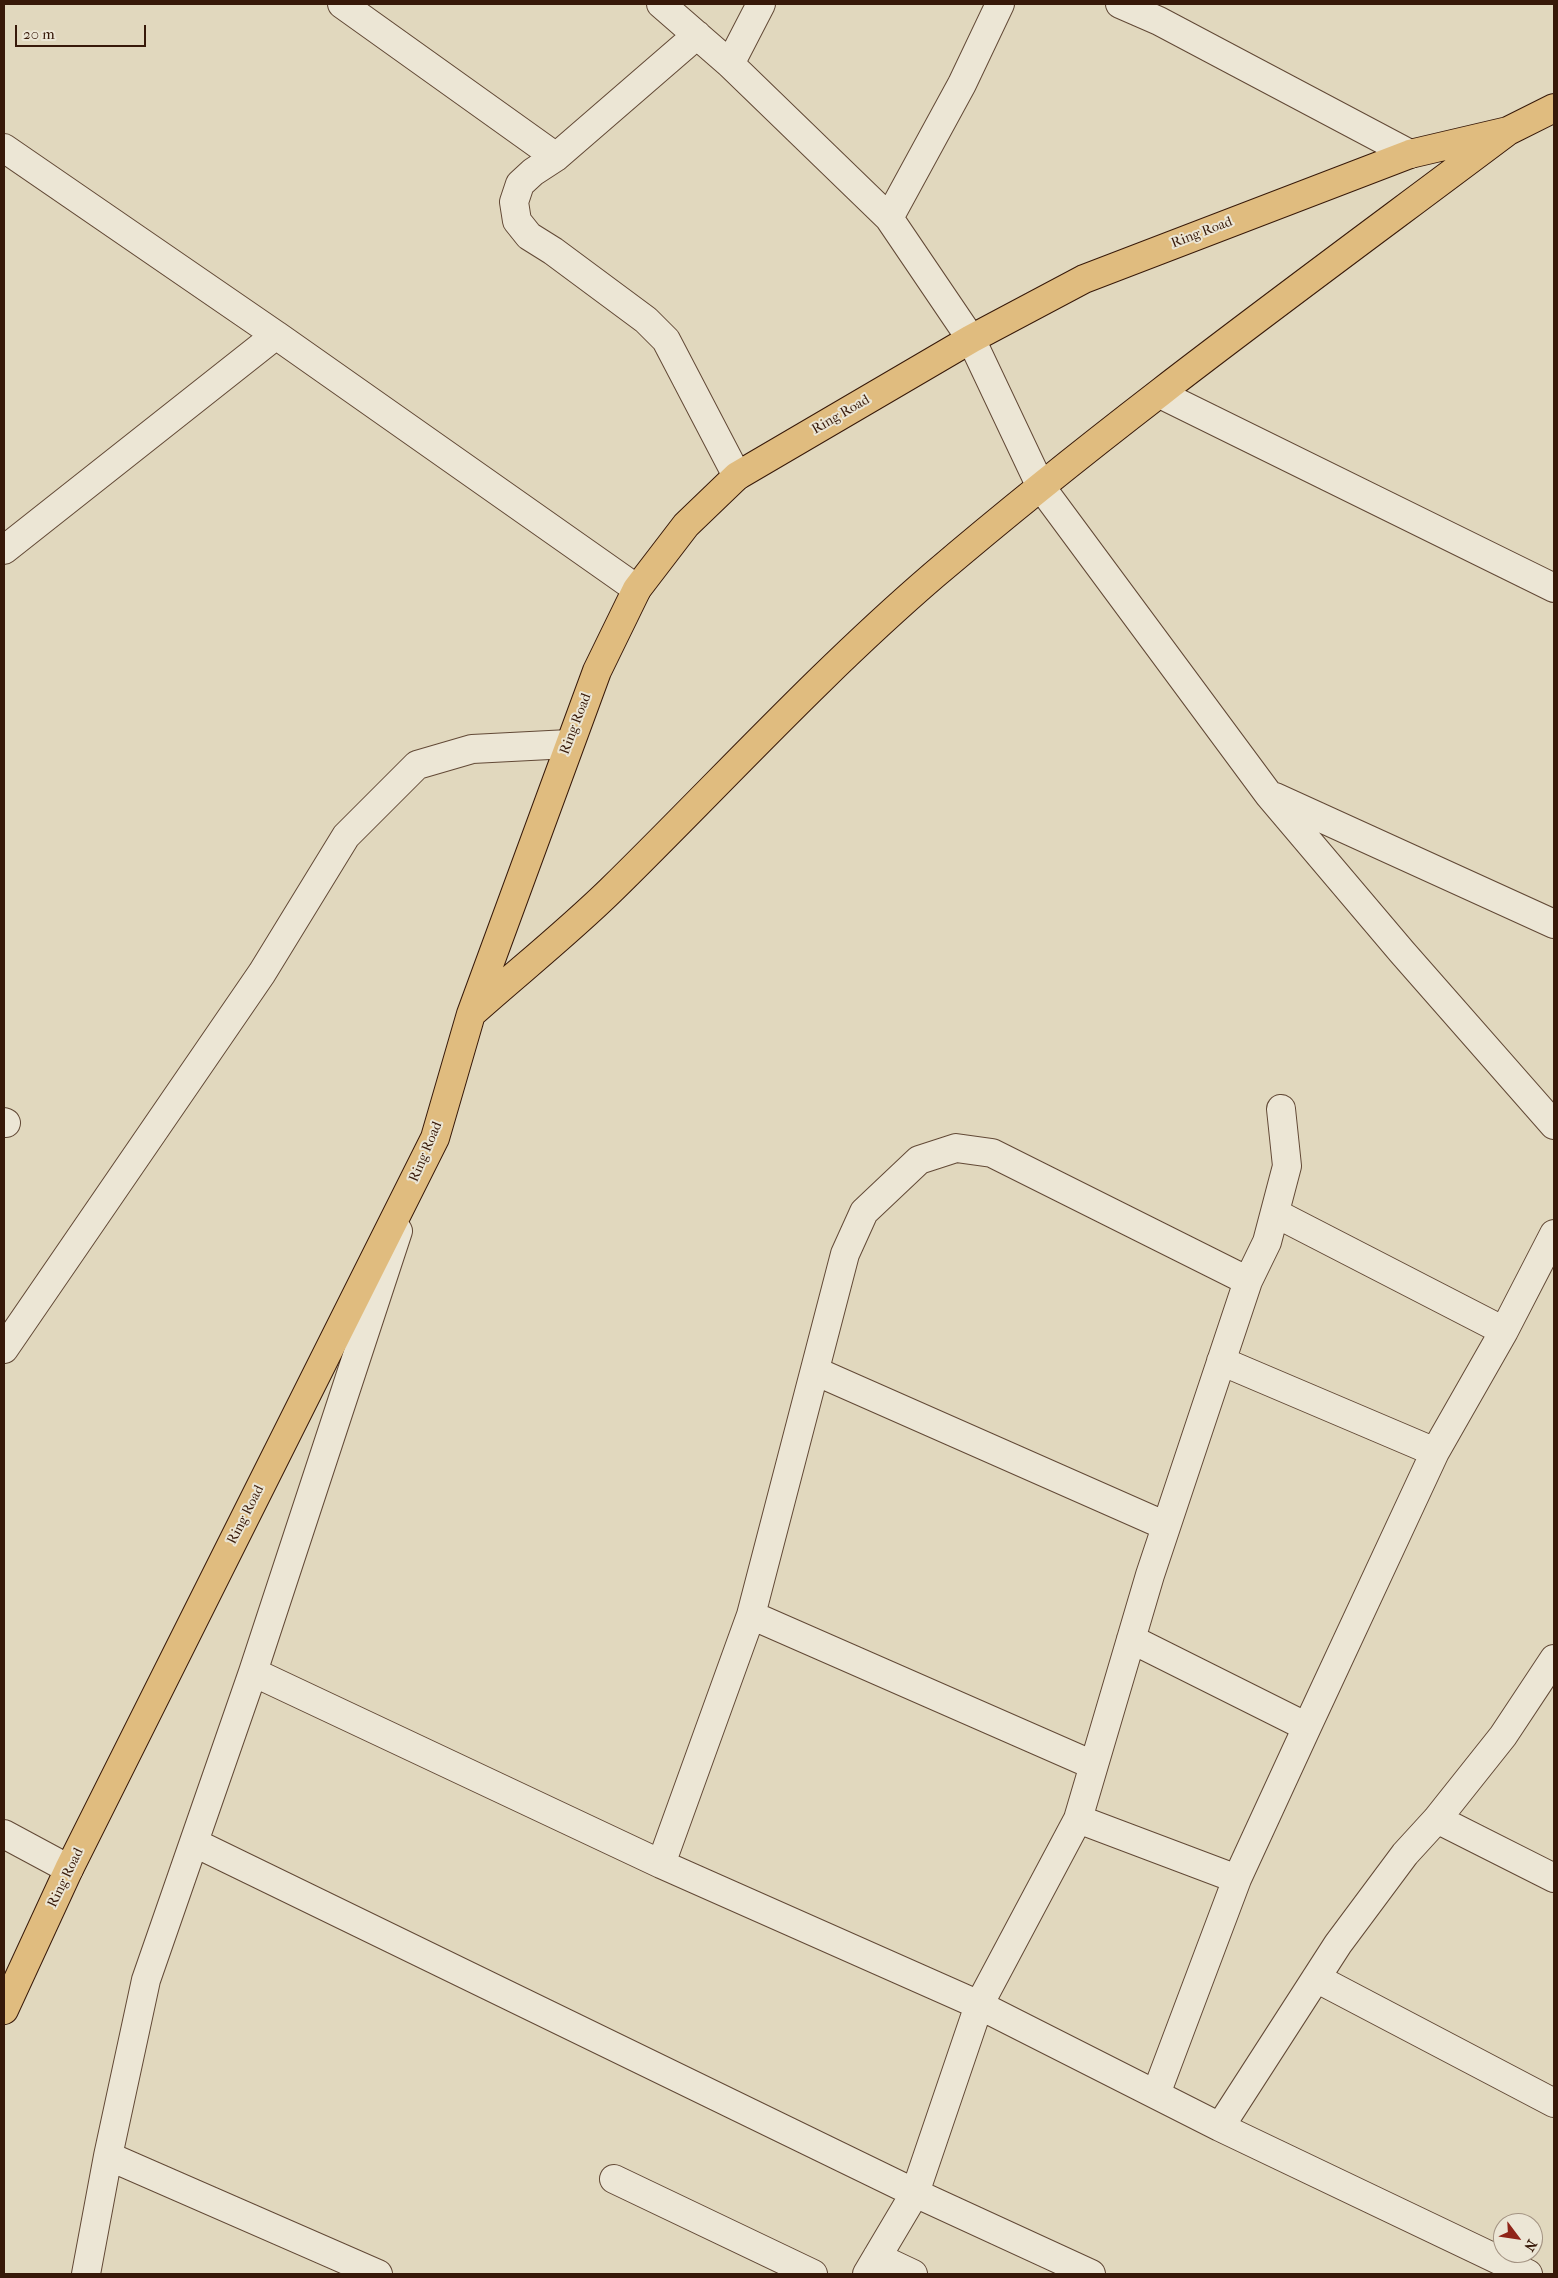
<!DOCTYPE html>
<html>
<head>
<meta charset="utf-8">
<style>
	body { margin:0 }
	#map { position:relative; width:1558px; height:2278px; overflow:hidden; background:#e1d8be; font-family:"IM FELL French Canon",serif }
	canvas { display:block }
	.frame { position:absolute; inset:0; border:5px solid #371909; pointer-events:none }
	.north { position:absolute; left:1493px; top:2213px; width:50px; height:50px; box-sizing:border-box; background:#ece6d5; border:1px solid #a49483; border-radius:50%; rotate:121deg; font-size:14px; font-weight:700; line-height:20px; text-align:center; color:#371909 }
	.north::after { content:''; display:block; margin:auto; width:18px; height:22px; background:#8f2418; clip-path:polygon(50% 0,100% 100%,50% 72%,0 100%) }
	.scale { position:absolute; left:15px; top:25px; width:131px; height:22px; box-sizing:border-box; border:2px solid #371909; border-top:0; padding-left:6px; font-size:15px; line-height:18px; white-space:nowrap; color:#371909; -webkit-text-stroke:4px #ece6d5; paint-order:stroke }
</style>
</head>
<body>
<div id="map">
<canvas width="1558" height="2278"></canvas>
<div class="frame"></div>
<div class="north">N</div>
<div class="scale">20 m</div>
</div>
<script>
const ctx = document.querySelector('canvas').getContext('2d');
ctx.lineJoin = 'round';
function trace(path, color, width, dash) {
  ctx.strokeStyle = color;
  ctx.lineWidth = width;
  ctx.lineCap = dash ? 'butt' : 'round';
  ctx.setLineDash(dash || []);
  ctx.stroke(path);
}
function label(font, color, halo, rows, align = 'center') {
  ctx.font = font + ' "IM FELL French Canon",serif';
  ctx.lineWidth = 4;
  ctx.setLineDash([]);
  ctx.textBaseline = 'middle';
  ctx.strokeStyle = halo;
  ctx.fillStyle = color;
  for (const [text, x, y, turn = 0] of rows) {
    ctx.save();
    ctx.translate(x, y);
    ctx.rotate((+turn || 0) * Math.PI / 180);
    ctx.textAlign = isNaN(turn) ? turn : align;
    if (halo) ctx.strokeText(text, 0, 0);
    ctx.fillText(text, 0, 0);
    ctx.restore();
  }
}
const minor = new Path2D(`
	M342,4L556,157
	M661,4L730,64L889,218L971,339L1041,487L1269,795L1402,952L1554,1125
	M1120,4L1159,21L1410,154
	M697,35L556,157L533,172L520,184L514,202L517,221L529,236L553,251L646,320L666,340L737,476
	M730,64L761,4
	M4,148L276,335
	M889,218L962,84L1000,4
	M1160,394L1554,588
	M4,550L276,335L637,589
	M1275,797L1554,924
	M4,1122L6,1123
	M1275,1213L1504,1331
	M4,1349L262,973L346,836L417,765L472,749L569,744
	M1221,1361L1435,1452
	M815,1371L1166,1526
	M751,1615L1093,1765
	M1131,1639L1307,1727
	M253,1672L661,1864L979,2005L1220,2127L1528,2274
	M1078,1819L1237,1879
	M1437,1819L1554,1878
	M4,1834L69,1869
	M195,1843L915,2193L1091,2274
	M661,1864L751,1615L845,1254L864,1212L919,1160L956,1148L992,1153L1248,1281
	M1316,1978L1554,2103
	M1156,2094L1237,1879L1307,1727L1435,1452L1504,1331L1554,1234
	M1220,2127L1338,1944L1405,1854L1437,1819L1503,1736L1554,1659
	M108,2156L378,2274
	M614,2179L813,2274
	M877,2257L913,2274
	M86,2274L108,2156L146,1980L253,1672L398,1231
	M867,2274L915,2193L979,2005L1078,1819L1150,1575L1248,1281L1267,1242L1287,1166L1281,1109`);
const major = new Path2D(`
	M472,1013C518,972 567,933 611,890C718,785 820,673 934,575C1118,418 1315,276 1508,131L1554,108
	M4,2010L69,1869L435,1138L471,1014L597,671L637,589L686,525L737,476L971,339L1084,279L1410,154L1508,131`);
const streetNames = [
	["Ring Road",1202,233,-21],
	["Ring Road",841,415,-30],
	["Ring Road",576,724,-69],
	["Ring Road",426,1152,-67],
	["Ring Road",246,1515,-63],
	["Ring Road",66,1878,-64]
];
trace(minor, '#624936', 30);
trace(major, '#371909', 30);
trace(minor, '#ece6d5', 28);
trace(major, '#e0bc7f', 28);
label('14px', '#371909', '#ece6d5', streetNames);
</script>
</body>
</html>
